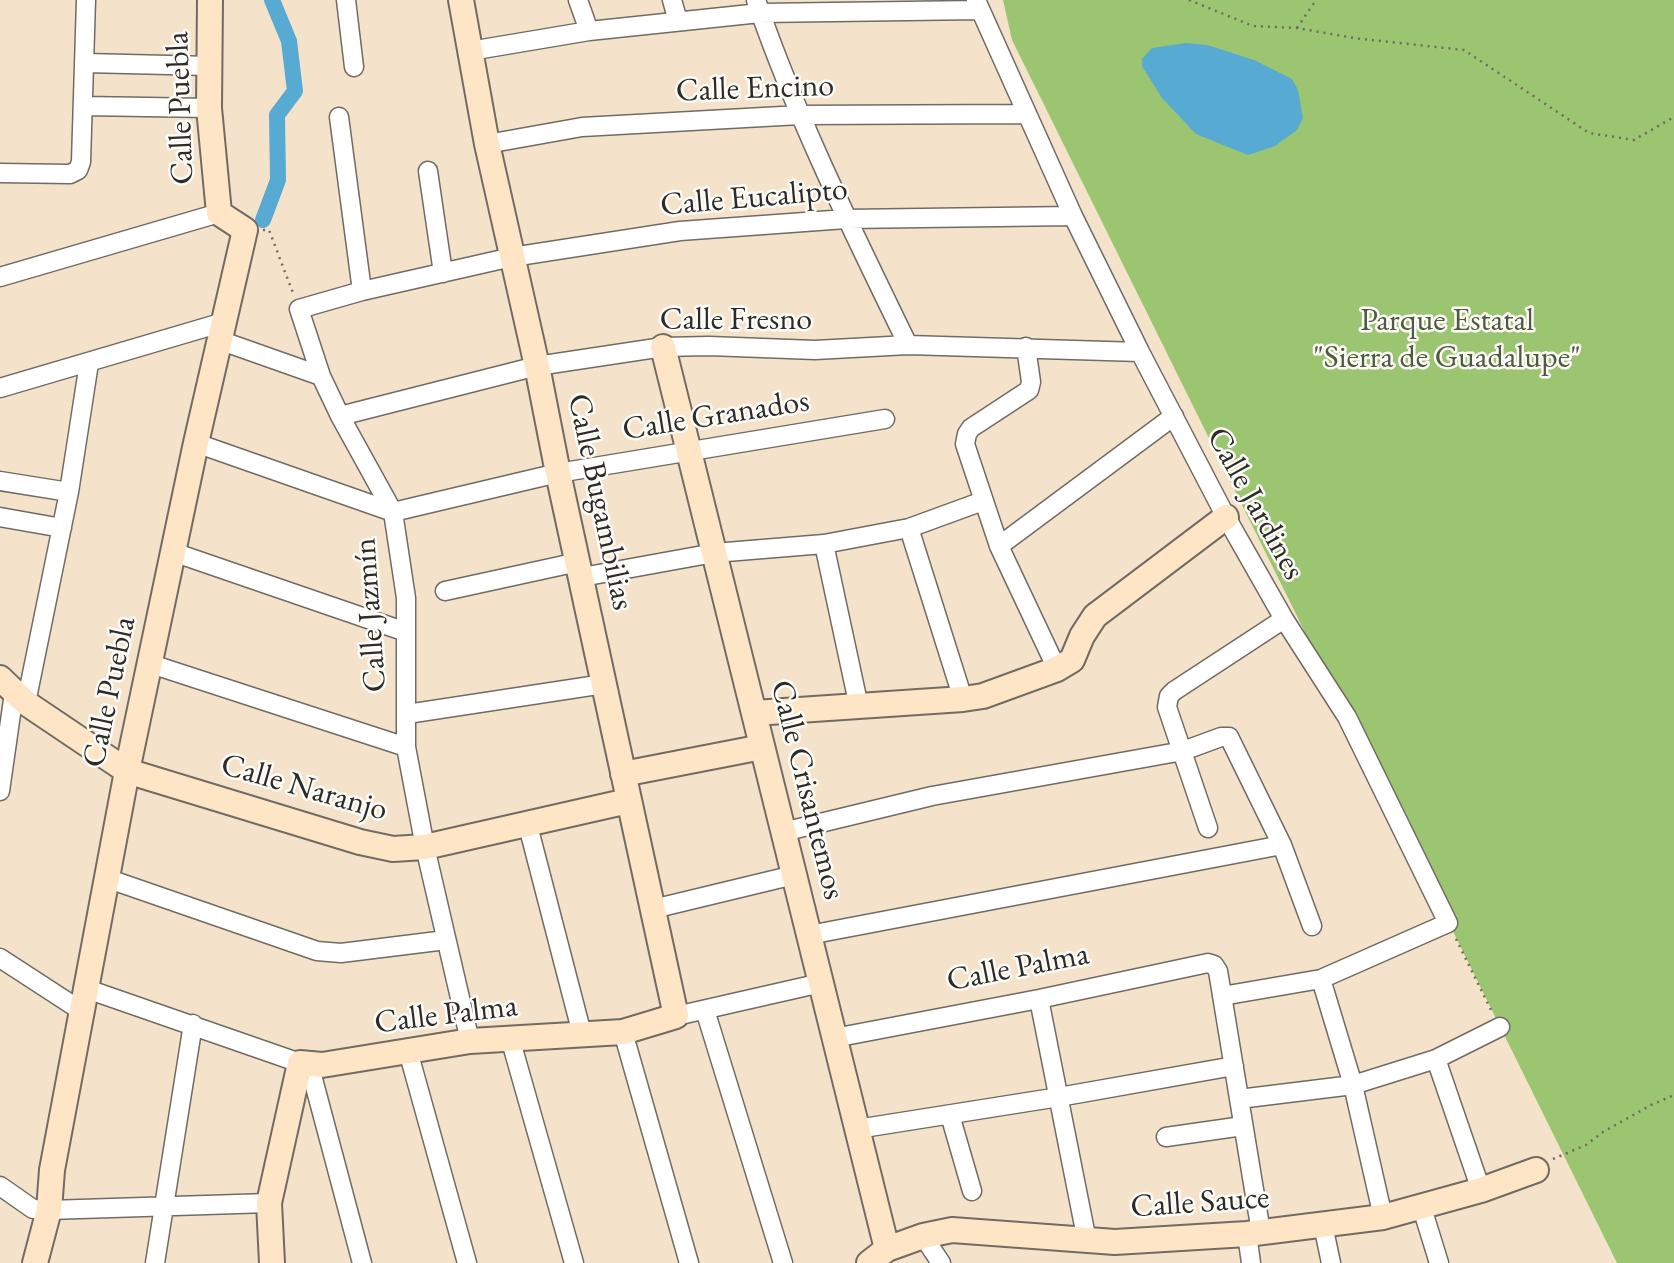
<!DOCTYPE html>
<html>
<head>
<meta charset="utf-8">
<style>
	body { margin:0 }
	canvas { display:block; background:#f4e3ca }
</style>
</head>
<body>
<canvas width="1674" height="1263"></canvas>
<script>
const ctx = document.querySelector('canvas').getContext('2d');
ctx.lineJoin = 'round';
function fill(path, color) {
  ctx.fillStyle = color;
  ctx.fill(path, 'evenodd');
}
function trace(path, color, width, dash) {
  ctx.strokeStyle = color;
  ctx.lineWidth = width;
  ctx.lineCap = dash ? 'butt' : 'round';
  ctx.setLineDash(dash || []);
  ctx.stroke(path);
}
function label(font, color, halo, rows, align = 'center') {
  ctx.font = font + ' "EB Garamond",serif';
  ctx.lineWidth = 5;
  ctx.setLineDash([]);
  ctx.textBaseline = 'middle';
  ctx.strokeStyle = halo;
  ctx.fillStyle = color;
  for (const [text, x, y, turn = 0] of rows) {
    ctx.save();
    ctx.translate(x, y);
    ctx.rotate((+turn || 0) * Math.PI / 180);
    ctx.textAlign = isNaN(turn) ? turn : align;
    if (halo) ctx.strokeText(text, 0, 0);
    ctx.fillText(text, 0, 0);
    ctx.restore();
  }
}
const green = new Path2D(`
	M1003,0H1674V1263H1617L1012,40Z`);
const water = new Path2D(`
	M1186,43L1207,45L1254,60L1292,79L1298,90L1303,118L1297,130L1275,146L1248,155L1196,134L1162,98L1142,66V59L1152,48Z`);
const canal = new Path2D(`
	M263,220L278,180L277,115L295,91L289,41L272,0`);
const path = new Path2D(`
	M1189,0L1253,26L1297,28L1354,38L1464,50L1589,133L1634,140L1674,117
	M1297,28L1316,0
	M263,230H269L293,293
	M1456,939L1493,1014
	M1553,1159L1586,1145L1603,1132L1651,1105L1674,1095`);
const street = new Path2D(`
	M346,0L354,67
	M578,0L589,31
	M672,0L678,21
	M756,0C797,119 853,232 908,345
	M976,0L1073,216L1140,352L1226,517L1284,619L1347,717L1448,923L1321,979L1222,996
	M470,51L589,31L760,13L980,10
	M85,63L210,66
	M84,106L209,108
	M339,117L362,291
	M487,144L582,127L800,115L1027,114
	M428,171L443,273
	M0,173L70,174L78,170L81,162L86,0
	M0,277L219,213
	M219,340L321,376
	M1026,347L1031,382L1029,390L971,428L967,434L965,444L999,546L1057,669
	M0,388L224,322
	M340,416L537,366L663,347L709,346L815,350L908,345L1140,352
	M196,443L393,512L558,473L885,419
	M0,481L69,492
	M0,517L62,528
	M909,528L963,699
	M824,544L859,707
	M999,546L1174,416
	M173,552L406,632
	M582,577L714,553L824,544L909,528L983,501
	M445,591L578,562
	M151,664L406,747
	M26,703L69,492L89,363
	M407,714L604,684
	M0,791L14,693
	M527,822L582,1034
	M1208,828L1167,707L1169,696L1174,691L1284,619
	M783,832L932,796L1183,751L1221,737H1229L1282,845L1312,926
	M106,878L317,951L341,953L446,940
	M653,909L794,875
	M809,935L1282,845
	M0,958L83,1012
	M1321,979L1353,1085L1383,1217
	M87,989L300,1063
	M1039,999L1087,1241
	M705,1010L783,1263
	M676,1016L821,983
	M623,1032L689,1263
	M510,1038L574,1263
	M834,1038L1039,999L1208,963L1214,965L1218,971L1261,1232
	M470,1041L425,847L406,747V598L393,512L340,416L321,376L299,309L362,291L512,257L680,231L846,219L1073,216
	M408,1051L467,1263
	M1436,1059L1481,1190
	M309,1064L362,1263
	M1239,1099L1353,1085L1436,1059L1500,1027
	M950,1115L972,1191
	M857,1129L1059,1097L1234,1066
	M1166,1137L1243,1126
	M0,1186L33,1209L49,1210L269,1203
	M1422,1208L1439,1263
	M1323,1225L1331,1263
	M1247,1234L1251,1263
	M923,1236L941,1263
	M155,1263L193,1024`);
const secondary = new Path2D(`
	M663,347L887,1249
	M0,678L26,703L127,771L360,842L393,849L425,847L628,801
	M754,713L963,699L983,696L1057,669L1072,660L1082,636L1095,616L1226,517
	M623,774L762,747
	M35,1263L49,1210L52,1170L127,771L196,443L245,230L219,213L209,108L210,0
	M272,1263L269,1203L300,1063L322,1065L470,1041L623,1032L676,1016L558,473L537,366L487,144L461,0
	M869,1263L887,1249L923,1236L952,1230L1115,1242L1247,1234L1383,1217L1481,1190L1536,1170`);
const streetNames = [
	["Calle Encino",755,89,-2],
	["Calle Puebla",181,108,-92],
	["Calle Eucalipto",754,198,-5],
	["Calle Fresno",736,320],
	["Calle Granados",716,416,-9],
	["Calle Bugambilias",600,502,78],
	["Calle Jardines",1255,504,61],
	["Calle Jazmín",371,615,-94],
	["Calle Puebla",110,692,-78],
	["Calle Naranjo",304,788,16],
	["Calle Crisantemos",807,790,76],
	["Calle Palma",1018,968,-11],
	["Calle Palma",446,1015,-7],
	["Calle Sauce",1200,1203,-4]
];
const parkNames = [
	["Parque Estatal",1447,321],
	["\"Sierra de Guadalupe\"",1447,358]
];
fill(green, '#9bc571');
fill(water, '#57aad2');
trace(canal, '#57aad2', 16);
trace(street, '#716b63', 21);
trace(secondary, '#716b63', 28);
trace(path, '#716b63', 2.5, [2, 5]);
trace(street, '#fff', 18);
trace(secondary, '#fde5c5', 24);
label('32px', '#2b2b2b', '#fdfcf7', streetNames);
label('32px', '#4d5940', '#fdfcf7', parkNames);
</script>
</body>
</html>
